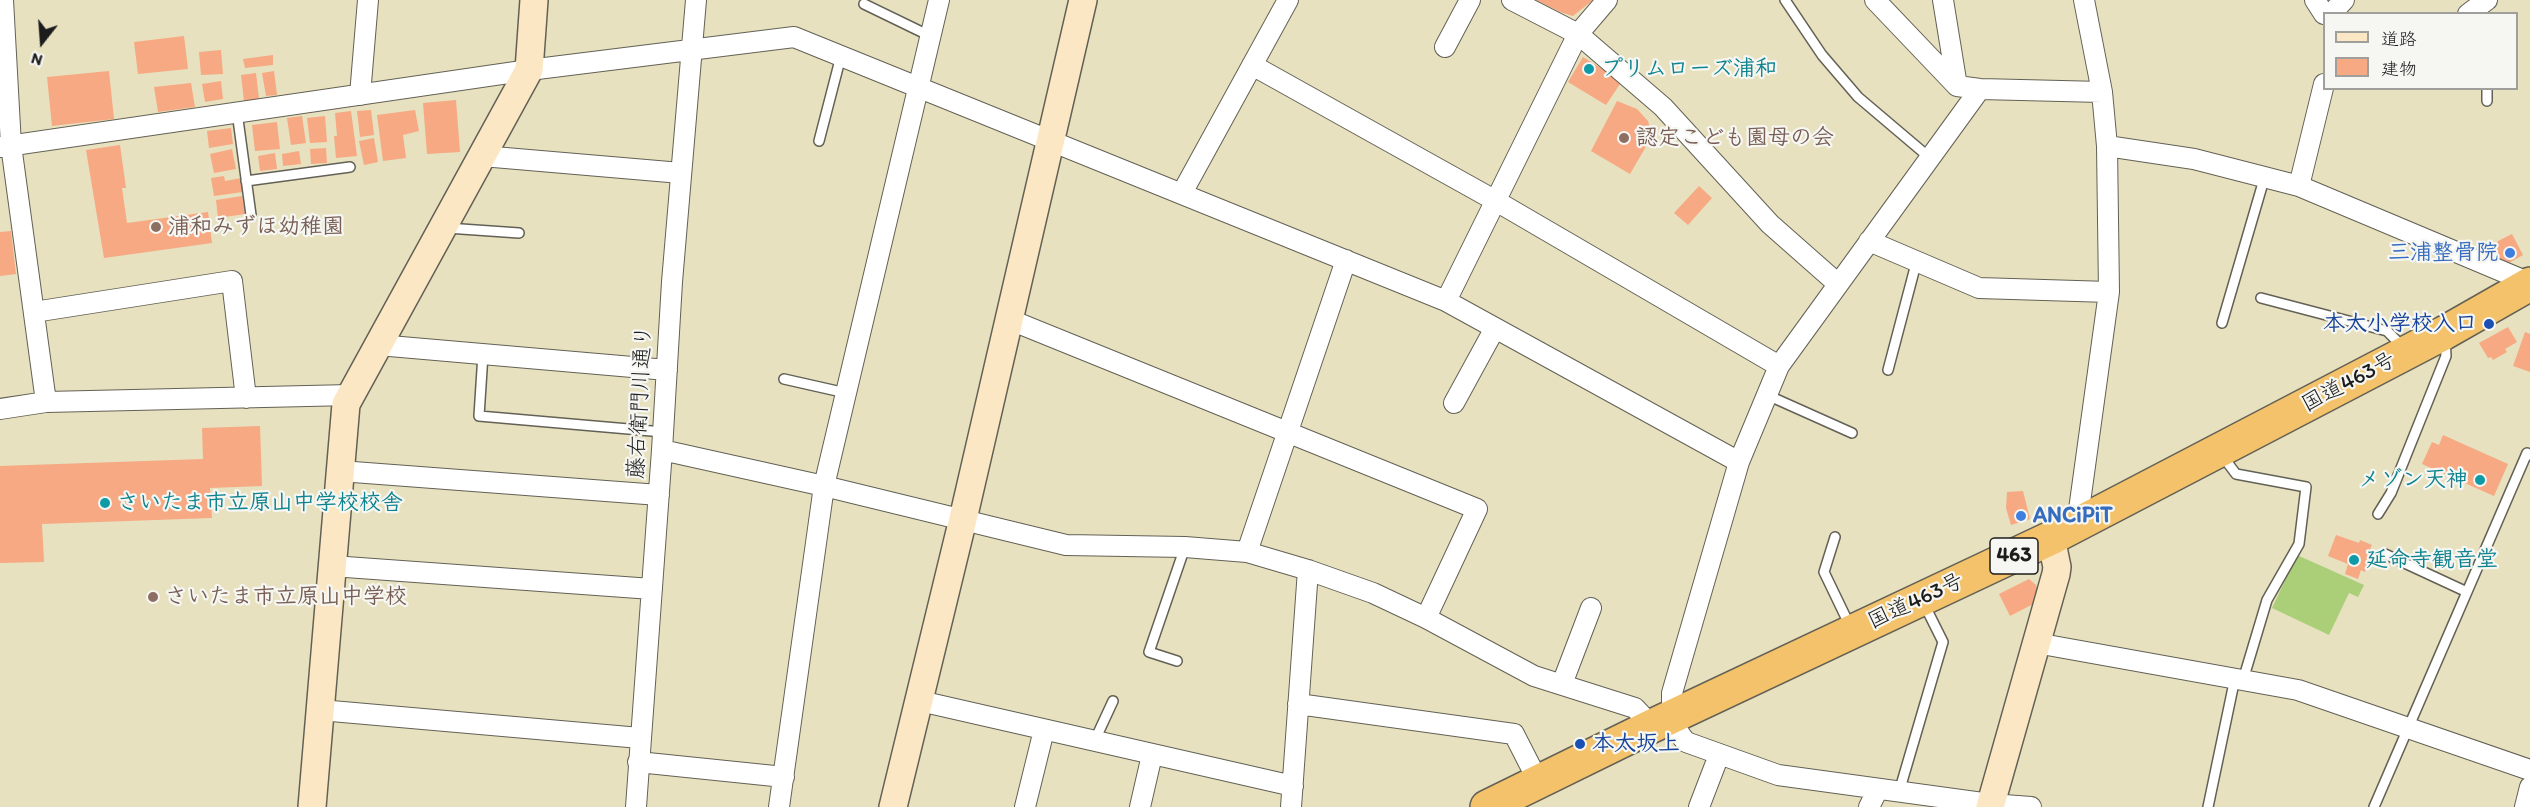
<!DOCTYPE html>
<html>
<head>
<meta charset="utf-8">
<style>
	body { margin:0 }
	#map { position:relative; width:2530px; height:807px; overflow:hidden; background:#e7e1bf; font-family:Itim,"Klee One",sans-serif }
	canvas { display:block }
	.legend { position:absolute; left:2323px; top:12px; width:195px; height:78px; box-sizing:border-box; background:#f6f6f2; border:2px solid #9f9f9c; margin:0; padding:8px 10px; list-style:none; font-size:18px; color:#1c1c1c }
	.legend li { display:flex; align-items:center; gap:12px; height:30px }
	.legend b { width:30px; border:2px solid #9f9f9c }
	.north { position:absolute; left:12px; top:12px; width:60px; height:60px; -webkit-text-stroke:4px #f6f6f2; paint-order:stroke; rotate:197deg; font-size:16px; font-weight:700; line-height:24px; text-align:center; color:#1c1c1c }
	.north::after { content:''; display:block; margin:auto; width:21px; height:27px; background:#1c1c1c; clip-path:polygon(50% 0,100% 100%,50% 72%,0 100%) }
</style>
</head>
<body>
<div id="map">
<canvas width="2530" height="807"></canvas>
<ul class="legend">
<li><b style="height:8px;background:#fbe7c3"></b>道路</li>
<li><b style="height:16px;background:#f6a982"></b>建物</li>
</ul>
<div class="north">N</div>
</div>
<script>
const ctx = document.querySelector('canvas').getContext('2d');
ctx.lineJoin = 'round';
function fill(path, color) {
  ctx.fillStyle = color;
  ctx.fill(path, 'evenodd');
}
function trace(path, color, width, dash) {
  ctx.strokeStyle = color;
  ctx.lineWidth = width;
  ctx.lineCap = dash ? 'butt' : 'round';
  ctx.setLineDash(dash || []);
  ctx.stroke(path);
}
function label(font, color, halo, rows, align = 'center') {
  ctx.font = font + ' Itim,"Klee One",sans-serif';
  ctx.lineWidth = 4.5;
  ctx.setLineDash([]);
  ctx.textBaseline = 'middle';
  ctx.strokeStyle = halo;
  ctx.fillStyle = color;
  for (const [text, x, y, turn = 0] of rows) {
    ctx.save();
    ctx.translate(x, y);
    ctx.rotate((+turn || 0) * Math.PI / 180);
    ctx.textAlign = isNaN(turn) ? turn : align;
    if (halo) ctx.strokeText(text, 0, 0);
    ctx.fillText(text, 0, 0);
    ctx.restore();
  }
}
const green = new Path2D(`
	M2297,555L2364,585L2358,597L2349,593L2329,635L2272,608Z`);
const building = new Path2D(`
	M1536,0H1593L1573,16L1560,12Z
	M184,36L188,69L138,74L134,42Z
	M221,50L223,74L201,75L199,52Z
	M273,55V65L245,68L243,59Z
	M1583,57L1622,81L1606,105L1568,82Z
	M109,71L114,119L52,126L47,77Z
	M274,71L277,95L266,96L262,73Z
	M256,73L259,99L244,101L241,75Z
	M221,81L223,99L205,102L202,84Z
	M191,83L195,107L158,112L154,87Z
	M456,100L460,152L427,154L423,103Z
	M1617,101L1637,109L1648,121L1651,132L1648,143L1630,174L1591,151Z
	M371,110L374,135L360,137L357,111Z
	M415,110L419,131L403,135L406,158L383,161L377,115Z
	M351,111L357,156L336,158L334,136H337L335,113Z
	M302,116L306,143L291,145L287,118Z
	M325,116L327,142L310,143L307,118Z
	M277,122L280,149L255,151L252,125Z
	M231,128L233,144L209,148L207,131Z
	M374,138L378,162L364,165L359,141Z
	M120,145L126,188H122L127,223L208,212L212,243L104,258L86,150Z
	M326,148L327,163L311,164L310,149Z
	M232,149L236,169L214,173L210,154Z
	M299,151L301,164L283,166L282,154Z
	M275,153L277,169L260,171L258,156Z
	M224,176L225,181L241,178L243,192L214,196L211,178Z
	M1699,186L1712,198L1688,225L1674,213Z
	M242,196L245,214L218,218L216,200Z
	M11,231L16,274L0,276V232Z
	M2512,234L2523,255L2507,264L2491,258L2498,241Z
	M2508,327L2517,342L2505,349L2507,352L2493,360L2491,357L2488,358L2479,343Z
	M2525,332L2530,334V372L2513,366Z
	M260,426L262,486L210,488L212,518L42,524L44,562L0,563V466L203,459L202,428Z
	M2443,435L2508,464L2494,496L2422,464L2432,442L2439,445Z
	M2023,491L2030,519L2011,525L2006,508L2007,492Z
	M2336,535L2359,543L2360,540L2372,545L2370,549L2373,550L2365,572L2361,570L2358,579L2345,574L2348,564L2328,556Z
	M2029,579L2036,585L2041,600L2010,616L1999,594Z`);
const lane = new Path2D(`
	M1785,0L1822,55L1858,97L1930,158
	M864,4L930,36
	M2487,88V101
	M237,112L251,215
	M819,141L841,56
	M246,181L350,167
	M447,228L519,233
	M2261,298L2387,331L2404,348
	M2222,323L2265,176
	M483,354L479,416L663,432
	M1888,370L1917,260
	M784,379L846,393
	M1767,395L1852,433
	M2221,454L2236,474L2306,487L2299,544L2267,600L2243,680
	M2378,514L2391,493L2446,356L2445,338
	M1835,537L1824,572L1850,626
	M2385,554L2467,592
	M1177,661L1149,652L1185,547
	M1094,742L1113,701
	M1899,792L1943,642L1924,604
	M2208,807L2235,678
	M2374,807L2527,453L2530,455`);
const street = new Path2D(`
	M3,0L11,145L46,402
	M1512,0L1578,34L1663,107L1770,224L1838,284
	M1875,0L1957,86L1980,89L2102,92
	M1943,0L1957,86
	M2315,0L2324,14
	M2331,14L2344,0
	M2468,14L2487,0
	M1445,47L1470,0
	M1252,65L1496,201L1779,366
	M1980,89L1779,366L1739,462L1672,693C1672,715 1671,725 1686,742L1778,775L1990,804L2031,807
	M360,95L368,0
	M2107,146L2194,159L2299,186L2530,283
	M0,147L529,70L794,37L1446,301L1739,462
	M482,156L681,173
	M2299,186L2324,84
	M1182,193L1288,0
	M1869,241L1979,288L2109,292
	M1446,301L1578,34L1607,0
	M34,312L232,281L246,398
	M1008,319L1477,509L1426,618
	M378,345L667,370
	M1454,403L1495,328
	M0,409L46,402L351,395
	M662,450L824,486L1066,545L1185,547L1247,552L1308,570L1373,593L1426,618L1534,676L1635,708L1652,726
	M340,471L659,495
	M2077,524L2109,292L2107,146L2102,92L2084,0
	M1247,552L1346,260
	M332,566L652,589
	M2036,643L2298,690L2530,770
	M1562,684L1591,608
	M920,701L1293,786
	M1298,704L1514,734L1538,781
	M320,710L640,738
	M638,762L784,777
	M636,807L662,450L672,282L696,0
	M779,807L824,486L939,0
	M1025,807L1044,730
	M1140,807L1152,755
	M1291,807L1308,570
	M1699,807L1719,755
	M1869,807L1878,789
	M2525,807L2530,787`);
const secondary = new Path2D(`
	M312,807L346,404L529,70L534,0
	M893,807L963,519L1083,0
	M1990,807L2056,574L2057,567L2051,538`);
const highway = new Path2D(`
	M1487,807L1652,726L2051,538L2444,333L2530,284`);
const markers = [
	[1589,69,6,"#0f9aa8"],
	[1624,138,6,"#8d6e63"],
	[156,227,6,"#8d6e63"],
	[2510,253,6,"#3f7fe0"],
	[2489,324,6,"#1a4fb4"],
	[2480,480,6,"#0f9aa8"],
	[105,503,6,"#0f9aa8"],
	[2021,516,6,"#3f7fe0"],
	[2354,560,6,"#0f9aa8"],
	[153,597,6,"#8d6e63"],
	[1580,744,6,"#1a4fb4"]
];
const shields = [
	[2014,556,48]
];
const shieldNames = [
	["463",2014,556]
];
const cultureNames = [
	["プリムローズ浦和",1601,69],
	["メゾン天神",2468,480,"right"],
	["さいたま市立原山中学校校舎",117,503],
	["延命寺観音堂",2366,560]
];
const educationNames = [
	["認定こども園母の会",1636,138],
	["浦和みずほ幼稚園",168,227],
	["さいたま市立原山中学校",165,597]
];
const shopNames = [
	["三浦整骨院",2498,253],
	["ANCiPiT",2033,516,"left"]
];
const transitNames = [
	["本太小学校入口",2477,324],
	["本太坂上",1592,744,"left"]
];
const streetNames = [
	["国道463号",2349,383,-28],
	["藤右衛門川通り",641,402,-87],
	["国道463号",1916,602,-25]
];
fill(green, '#abcf79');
fill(building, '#f6a982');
trace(lane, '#636155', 12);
trace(street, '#636155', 22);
trace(secondary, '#636155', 30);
trace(highway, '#636155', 36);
trace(lane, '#fff', 9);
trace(street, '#fff', 20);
trace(secondary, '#fbe7c3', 27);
trace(highway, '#f4c26a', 33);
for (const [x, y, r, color] of markers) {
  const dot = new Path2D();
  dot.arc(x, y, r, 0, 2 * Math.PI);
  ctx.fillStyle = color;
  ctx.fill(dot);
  trace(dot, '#f6f6f2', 2);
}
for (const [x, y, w] of shields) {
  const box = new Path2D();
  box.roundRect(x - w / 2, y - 18, w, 36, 4.5);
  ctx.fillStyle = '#f6f6f2';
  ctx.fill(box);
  trace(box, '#1c1c1c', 1.5);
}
label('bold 21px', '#1c1c1c', null, shieldNames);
label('bold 22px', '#0d838f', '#f6f6f2', cultureNames, 'left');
label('bold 22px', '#785e54', '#f6f6f2', educationNames, 'left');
label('bold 22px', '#366cbe', '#f6f6f2', shopNames, 'right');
label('bold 22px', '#164399', '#f6f6f2', transitNames, 'right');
label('22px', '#1c1c1c', '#f6f6f2', streetNames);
</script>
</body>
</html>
